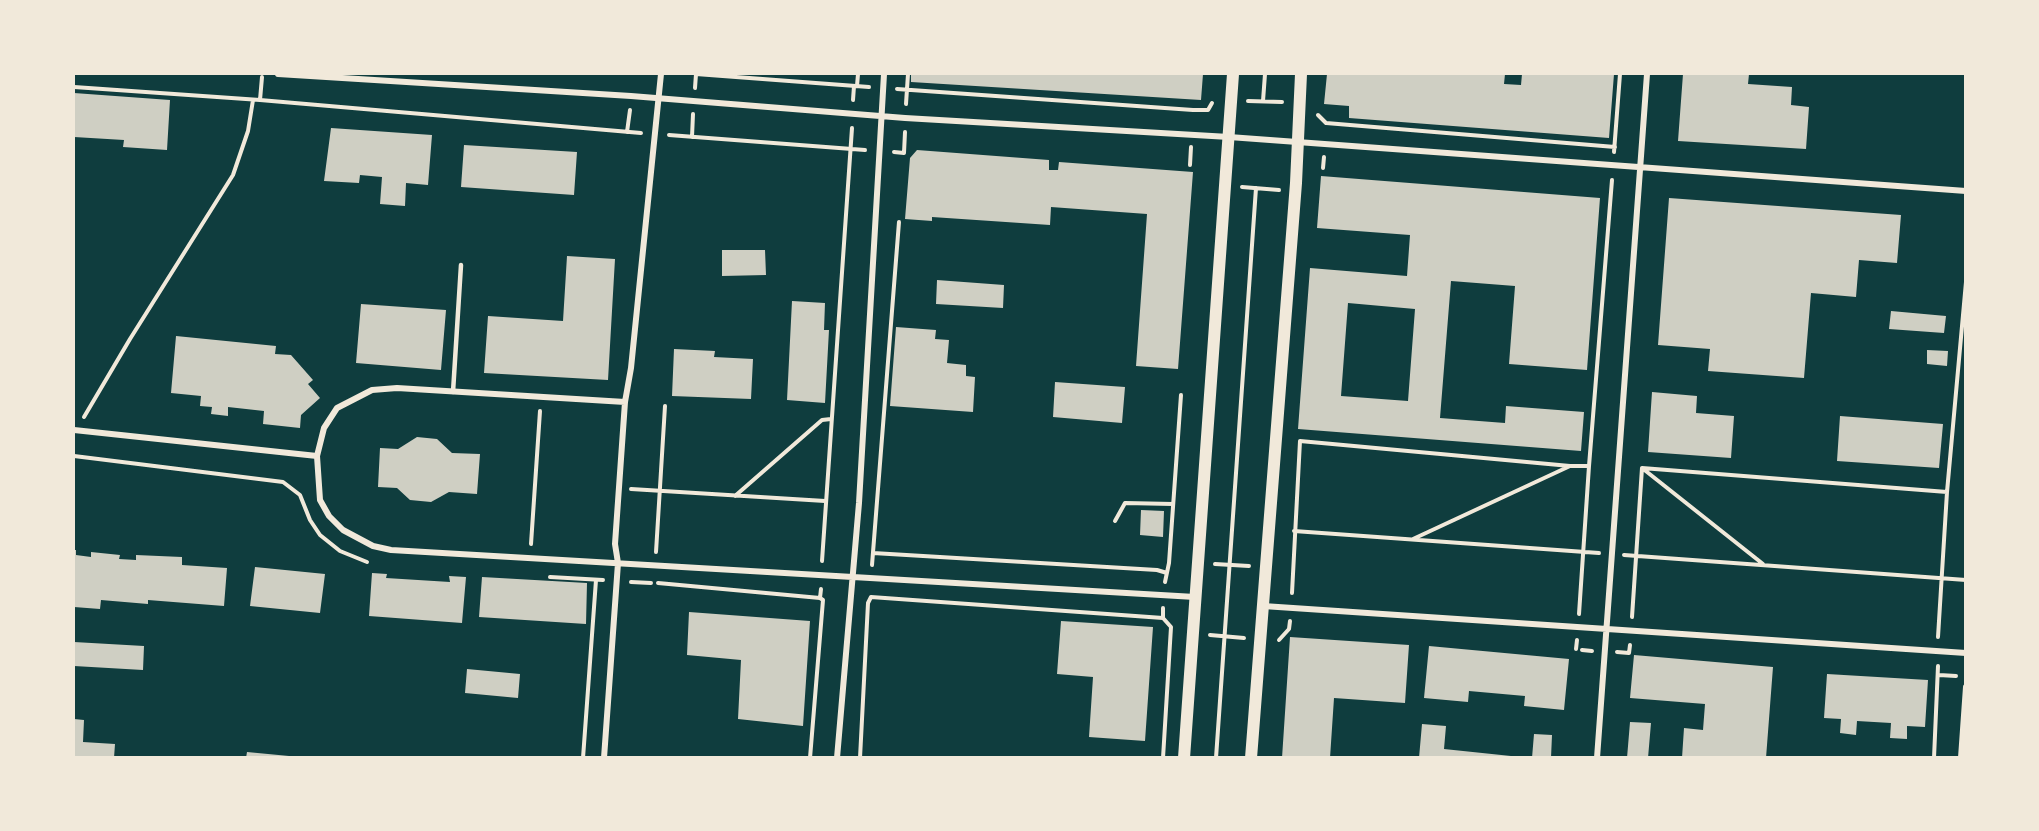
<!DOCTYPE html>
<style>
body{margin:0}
#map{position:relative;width:2039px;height:831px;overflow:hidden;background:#0f3d3e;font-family:Raleway,sans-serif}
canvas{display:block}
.frame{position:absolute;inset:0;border:75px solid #f1e9da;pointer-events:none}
</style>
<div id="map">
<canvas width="2039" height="831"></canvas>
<div class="frame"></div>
</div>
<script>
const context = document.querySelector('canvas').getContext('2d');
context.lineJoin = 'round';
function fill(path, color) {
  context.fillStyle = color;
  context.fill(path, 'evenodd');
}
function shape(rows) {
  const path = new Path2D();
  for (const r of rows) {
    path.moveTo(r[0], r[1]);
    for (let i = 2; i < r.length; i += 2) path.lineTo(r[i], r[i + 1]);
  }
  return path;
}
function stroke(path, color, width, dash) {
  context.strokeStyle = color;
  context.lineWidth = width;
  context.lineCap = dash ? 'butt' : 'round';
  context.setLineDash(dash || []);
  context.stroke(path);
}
fill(shape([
 [911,74,1203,74,1201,100,911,82],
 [1327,74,1505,74,1504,84,1521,85,1522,74,1614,74,1609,138,1349,118,1349,106,1324,104],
 [1683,74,1749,74,1748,84,1792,87,1791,105,1809,107,1806,149,1678,141],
 [74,93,170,100,167,150,123,147,124,140,74,137],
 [331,128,432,135,428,185,406,183,405,206,380,204,382,177,360,175,359,183,324,181],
 [464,145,577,152,574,195,461,187],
 [917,150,1049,160,1049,170,1058,170,1059,162,1193,172,1178,369,1136,366,1147,214,1051,207,1050,225,932,217,932,221,905,219,910,158],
 [1321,176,1600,198,1587,370,1509,364,1515,286,1451,281,1440,418,1505,423,1506,406,1584,412,1581,451,1298,429,1310,268,1407,276,1410,235,1317,228],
 [1348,303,1415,309,1408,401,1341,396],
 [1669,198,1901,215,1897,263,1859,260,1856,297,1811,293,1804,378,1708,371,1710,349,1658,345],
 [722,250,765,250,766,275,722,276],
 [567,256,615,259,608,380,484,373,488,316,563,321],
 [937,280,1004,285,1003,308,936,304],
 [792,301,825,303,824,330,829,330,825,403,787,400],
 [361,304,446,310,441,370,356,363],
 [1891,311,1946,316,1944,333,1889,329],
 [896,327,936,330,935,339,949,340,947,363,966,365,966,376,975,377,973,412,890,406],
 [176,336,276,346,275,354,291,355,313,380,308,384,320,398,301,415,300,428,263,424,264,411,228,407,228,416,211,414,212,407,200,406,201,396,171,393],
 [674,349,715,351,714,357,753,359,751,399,672,396],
 [1927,350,1948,351,1947,366,1927,364],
 [1055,382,1125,387,1122,423,1053,417],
 [1652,392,1697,396,1696,413,1734,416,1731,458,1648,452],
 [1840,416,1943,424,1939,468,1837,461],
 [417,437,437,439,452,453,480,454,477,494,449,492,431,502,410,500,397,488,378,487,380,448,398,449],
 [1141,510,1164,511,1163,537,1140,535],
 [74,550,76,550,76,555,91,557,91,552,120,555,119,559,136,560,136,555,182,557,182,565,227,568,224,606,148,600,148,604,101,600,100,609,74,607],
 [255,567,325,574,320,613,250,606],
 [372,573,387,574,386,578,450,582,449,576,466,577,462,623,369,616],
 [482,577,587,583,586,624,479,617],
 [689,612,810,621,803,726,738,719,741,660,687,655],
 [1061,621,1153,627,1145,741,1089,737,1093,677,1057,674],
 [1290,637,1409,645,1405,703,1334,698,1330,758,1282,758],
 [74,642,144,646,143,670,74,666],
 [1429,646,1569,659,1564,710,1524,706,1525,696,1469,691,1468,702,1424,698],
 [1634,655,1773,667,1766,758,1682,758,1684,728,1703,730,1705,704,1630,698],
 [467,669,520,674,518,698,465,693],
 [1827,674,1928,680,1925,727,1907,726,1907,739,1890,738,1891,723,1857,721,1856,735,1840,733,1841,719,1824,718],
 [74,719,84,720,83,742,115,744,114,758,74,758],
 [1630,722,1651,723,1648,758,1627,758],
 [1422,724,1446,726,1444,749,1530,758,1419,758],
 [1534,734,1552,735,1551,758,1532,758],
 [247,752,289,756,289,758,246,758]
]), '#cfcfc3');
stroke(shape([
 [857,86,858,74],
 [74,87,260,100,641,133],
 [695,88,696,74,869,87],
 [897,89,1193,110,1208,110,1212,103],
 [260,100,262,77],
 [853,100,854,86],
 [1248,101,1282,102],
 [1263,101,1265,74],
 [906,104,908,74],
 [1318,115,1326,123,1615,147],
 [627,132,630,110],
 [669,135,865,150],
 [692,137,693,114],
 [894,152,904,153,905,132],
 [1614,152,1620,74],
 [1190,165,1191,147],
 [1323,168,1324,157],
 [1242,187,1279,190],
 [84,417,130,339,233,175,248,131,253,100],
 [74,456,283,482,300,495,310,520,320,535,340,551,367,562],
 [1589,466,1612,180],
 [1642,468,1947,492],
 [1642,468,1763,564],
 [631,489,825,501],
 [735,496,822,420,831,419],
 [1115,521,1125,503,1173,504],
 [1294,531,1599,553],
 [1413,539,1570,466,1589,466,1579,614],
 [531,544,540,411],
 [656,552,665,406],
 [873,553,1157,570,1167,573],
 [1624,555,1966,580],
 [822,561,852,128],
 [1215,564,1249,566],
 [872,565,899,222],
 [550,577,603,580],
 [631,582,651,583],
 [1165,582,1169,563,1181,395],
 [658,583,820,598],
 [1292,593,1300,441,1570,466],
 [1632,617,1642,468],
 [1210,635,1244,638],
 [1938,637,1947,492,1966,282],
 [1279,640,1289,629,1290,621],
 [1576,649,1577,640],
 [1582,650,1592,651],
 [1617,652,1629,653,1630,645],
 [1939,675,1956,676],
 [583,758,596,580],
 [810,758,823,600,820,598,821,589],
 [860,758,868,603,871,597,1163,618],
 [1163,758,1171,627,1163,618,1163,608],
 [1216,758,1256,188],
 [1934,758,1938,666]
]), '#f1e9da', 4);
stroke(shape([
 [453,392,461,265]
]), '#f1e9da', 4.5);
stroke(shape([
 [278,74,631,96,905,118,1229,137,1966,191],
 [625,402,397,388,372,390,337,408,324,428,317,456,320,500,329,516,343,530,373,546,391,550,1195,597],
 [74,430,317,456],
 [1263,606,1966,653],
 [604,758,618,563,615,544,625,402,631,368,661,74],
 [837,758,859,503,884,74],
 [1597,758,1647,74],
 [1961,758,1966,687]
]), '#f1e9da', 6);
stroke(shape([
 [1184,758,1233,74],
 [1251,758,1296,183,1301,74]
]), '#f1e9da', 12);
</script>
